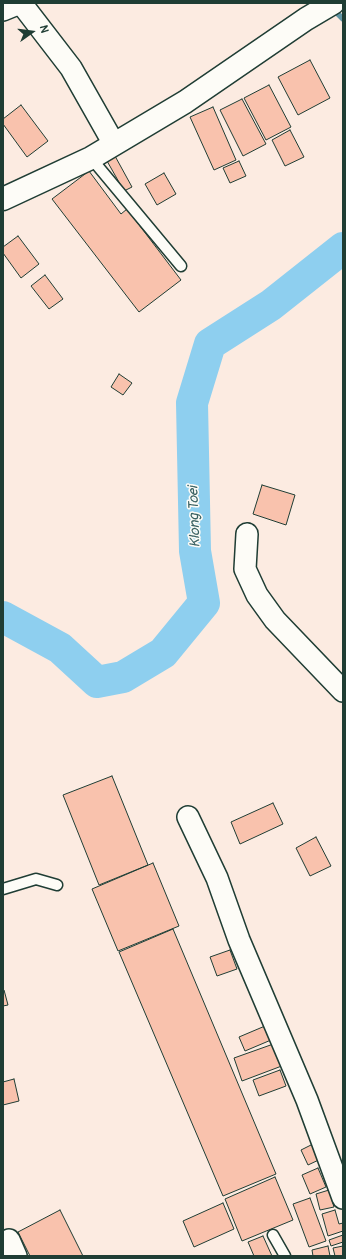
<!DOCTYPE html>
<style>
body{margin:0}
#map{position:relative;width:346px;height:1259px;overflow:hidden;background:#fcebe1;font-family:Pangolin,sans-serif}
canvas{display:block}
.frame{position:absolute;inset:0;border:4px solid #1f3d34;pointer-events:none}
.north{position:absolute;left:12px;top:12px;width:40px;height:40px;-webkit-text-stroke:3px #fdfcf7;paint-order:stroke;rotate:76deg;font-size:11px;font-weight:700;line-height:16px;text-align:center;color:#1f3d34}
.north::after{content:'';display:block;margin:auto;width:14px;height:18px;background:#1f3d34;clip-path:polygon(50% 0,100% 100%,50% 72%,0 100%)}
</style>
<div id="map">
<canvas width="346" height="1259"></canvas>
<div class="frame"></div>
<div class="north">N</div>
</div>
<script>
const context = document.querySelector('canvas').getContext('2d');
context.lineJoin = 'round';
function shape(rows) {
  const path = new Path2D();
  for (const r of rows) {
    path.moveTo(r[0], r[1]);
    for (let i = 2; i < r.length; i += 2) path.lineTo(r[i], r[i + 1]);
  }
  return path;
}
function stroke(path, color, width, dash) {
  context.strokeStyle = color;
  context.lineWidth = width;
  context.lineCap = dash ? 'butt' : 'round';
  context.setLineDash(dash || []);
  context.stroke(path);
}
function fill(path, color) {
  context.fillStyle = color;
  context.fill(path, 'evenodd');
}
function drawText(font, color, halo, rows, align = 'center') {
  context.font = font + ' Pangolin,sans-serif';
  context.lineWidth = 3;
  context.setLineDash([]);
  context.textBaseline = 'middle';
  context.strokeStyle = halo;
  context.fillStyle = color;
  for (const [text, x, y, turn = 0] of rows) {
    context.save();
    context.translate(x, y);
    context.rotate((+turn || 0) * Math.PI / 180);
    context.textAlign = isNaN(turn) ? turn : align;
    if (halo) context.strokeText(text, 0, 0);
    context.fillText(text, 0, 0);
    context.restore();
  }
}
stroke(shape([
 [332,8,343,19]
]), '#6295a4', 5.5);
stroke(shape([
 [3,617,60,648,97,682,123,677,163,653,204,603,195,551,192,403,210,344,271,305,343,248]
]), '#8ecfef', 32);
const building = shape([
 [310,60,330,98,298,115,278,77,310,60],
 [269,85,291,127,266,140,244,98,269,85],
 [242,99,266,144,243,156,220,110,242,99],
 [21,105,48,141,27,157,3,124,3,119,21,105],
 [213,107,236,160,214,170,190,117,213,107],
 [290,130,304,157,285,166,272,140,290,130],
 [115,156,132,187,124,191,107,161,115,156],
 [239,161,246,176,230,183,223,168,239,161],
 [89,171,121,214,127,209,181,280,139,312,52,199,89,171],
 [164,173,176,194,157,205,145,184,164,173],
 [18,236,39,264,21,278,3,253,3,247,18,236],
 [45,275,63,299,49,309,31,286,45,275],
 [119,374,132,383,123,395,111,387,119,374],
 [262,485,295,495,286,525,253,514,262,485],
 [112,776,148,865,99,885,63,795,112,776],
 [273,803,283,824,240,844,231,822,273,803],
 [316,837,331,866,310,876,296,848,316,837],
 [153,863,179,926,118,951,92,889,153,863],
 [173,929,276,1174,223,1196,119,952,173,929],
 [230,950,237,969,217,976,210,957,230,950],
 [3,990,4,990,8,1005,3,1006,3,990],
 [265,1026,271,1040,245,1051,239,1037,265,1026],
 [279,1042,287,1064,242,1081,234,1058,279,1042],
 [280,1070,286,1086,259,1096,253,1080,280,1070],
 [14,1079,19,1101,3,1105,3,1082,14,1079],
 [317,1142,325,1157,308,1165,301,1150,317,1142],
 [318,1168,326,1187,310,1194,302,1175,318,1168],
 [275,1177,293,1220,242,1241,225,1199,275,1177],
 [329,1190,334,1207,320,1210,316,1194,329,1190],
 [310,1198,326,1241,309,1247,293,1204,310,1198],
 [223,1203,234,1229,194,1247,183,1221,223,1203],
 [60,1210,83,1256,30,1256,18,1232,60,1210],
 [335,1210,339,1224,343,1223,343,1231,328,1236,322,1214,335,1210],
 [343,1235,343,1242,331,1246,329,1240,343,1235],
 [263,1236,272,1256,254,1256,248,1242,263,1236],
 [328,1246,330,1256,313,1256,312,1250,328,1246],
 [343,1246,343,1256,335,1256,333,1248,343,1246]
]);
fill(building, '#f9c2ad');
stroke(building, '#1f3d34', 1);
const lane = shape([
 [91,158,181,266],
 [3,889,36,879,57,885],
 [273,1235,285,1256]
]);
const street = shape([
 [21,3,71,68,114,144],
 [3,10,20,3],
 [247,534,245,569,257,595,275,620,343,691],
 [188,817,217,878,239,940,307,1100,343,1198],
 [9,1240,16,1256]
]);
const secondary = shape([
 [3,199,91,158,185,102,306,19,333,3]
]);
stroke(lane, '#1f3d34', 13);
stroke(street, '#1f3d34', 24);
stroke(secondary, '#1f3d34', 25);
stroke(lane, '#fdfcf7', 10);
stroke(street, '#fdfcf7', 21);
stroke(secondary, '#fdfcf7', 22);
drawText('italic 14px', '#3b6263', '#fdfcf7', [
 ["Klong Toei",195,517,-92]
]);
</script>
